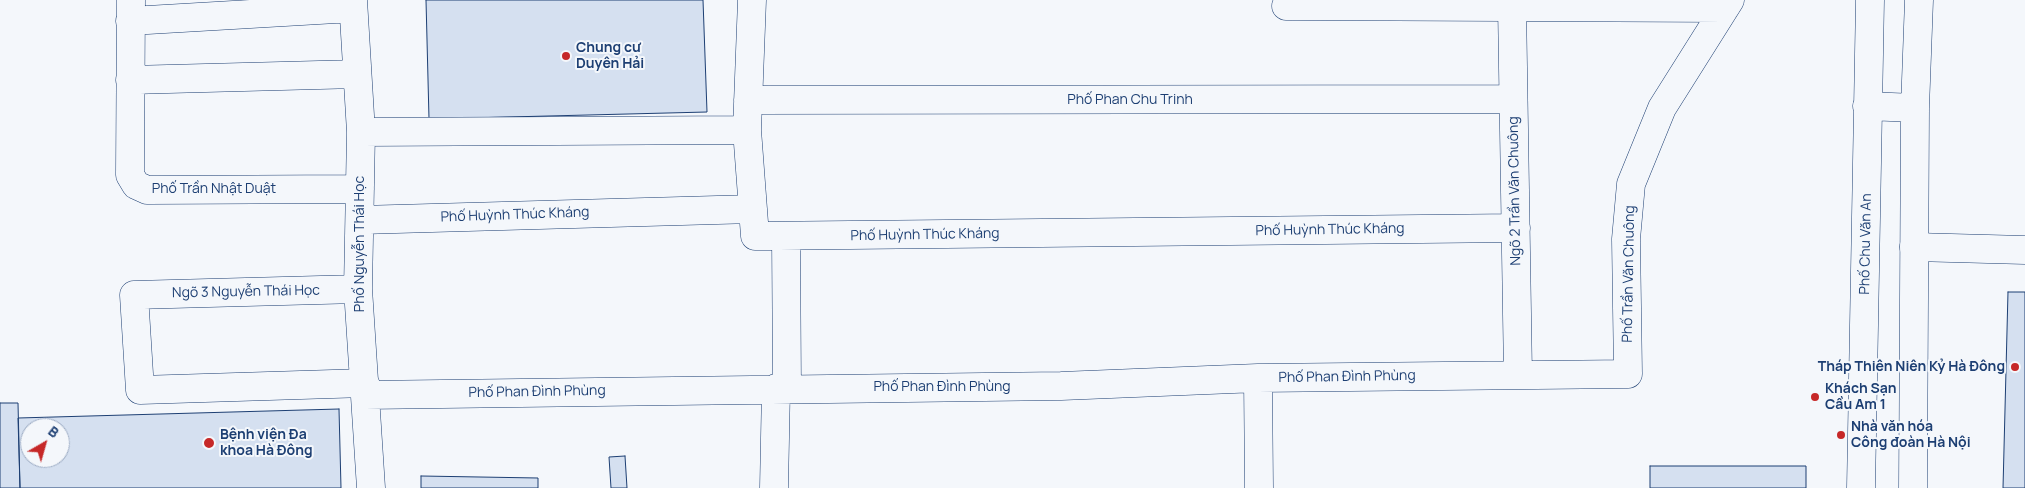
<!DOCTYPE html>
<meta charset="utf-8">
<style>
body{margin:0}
#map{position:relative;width:2025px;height:488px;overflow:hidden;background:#f4f7fb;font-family:Manrope,sans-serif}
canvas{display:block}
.north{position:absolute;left:20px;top:418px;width:50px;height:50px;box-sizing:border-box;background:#f4f7fb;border:1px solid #9eadc5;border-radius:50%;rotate:38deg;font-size:14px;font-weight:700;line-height:20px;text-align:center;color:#1d3f73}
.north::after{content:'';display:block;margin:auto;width:18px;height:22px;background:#c62828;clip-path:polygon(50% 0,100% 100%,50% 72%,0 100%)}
</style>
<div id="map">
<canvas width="2025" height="488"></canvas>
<div class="north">B</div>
</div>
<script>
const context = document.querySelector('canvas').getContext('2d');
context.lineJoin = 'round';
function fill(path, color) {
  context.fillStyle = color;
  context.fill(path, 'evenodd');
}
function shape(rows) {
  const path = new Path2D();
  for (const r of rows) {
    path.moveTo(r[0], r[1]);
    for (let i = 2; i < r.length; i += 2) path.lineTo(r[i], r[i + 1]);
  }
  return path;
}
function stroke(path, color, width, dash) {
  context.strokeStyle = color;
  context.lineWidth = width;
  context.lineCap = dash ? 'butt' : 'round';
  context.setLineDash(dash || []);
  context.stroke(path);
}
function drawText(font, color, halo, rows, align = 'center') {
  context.font = font + ' Manrope,sans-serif';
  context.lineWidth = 4;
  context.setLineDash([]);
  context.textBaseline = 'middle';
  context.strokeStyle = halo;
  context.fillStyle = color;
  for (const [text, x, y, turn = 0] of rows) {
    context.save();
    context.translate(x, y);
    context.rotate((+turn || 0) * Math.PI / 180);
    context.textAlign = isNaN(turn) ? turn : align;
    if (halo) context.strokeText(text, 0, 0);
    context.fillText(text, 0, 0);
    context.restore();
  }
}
const building = shape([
 [426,0,703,0,707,112,429,119,426,0],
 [2008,292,2025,292,2025,488,2003,488,2008,292],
 [0,403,18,403,20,488,0,488,0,403],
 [339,409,341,488,20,488,18,418,339,409],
 [30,428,60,428,60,458,30,458,30,428],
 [625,456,627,488,611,488,609,457,625,456],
 [1650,466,1806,466,1806,488,1650,488,1650,466],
 [421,476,538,478,538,488,421,488,421,476]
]);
fill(building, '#d5e0f0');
stroke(building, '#1d3f73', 1);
const minor = shape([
 [131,0,130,175,136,185,147,190,360,189],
 [353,0,361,132,358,289,371,488],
 [752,0,747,130,755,236,1516,228],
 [1286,6,1725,8],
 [1512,6,1518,375],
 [130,21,353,8],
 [130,80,357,74],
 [748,100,1513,99],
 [361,132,747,130],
 [360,220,753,209],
 [786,236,787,388],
 [1914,247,2025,250],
 [358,289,134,295,140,390,365,383],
 [1258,378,1259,488],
 [365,395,1061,386,1258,378,1628,374,1626,239,1631,184,1662,108,1730,0],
 [774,488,776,388]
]);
const major = shape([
 [1867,106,1915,108],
 [1861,488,1870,0],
 [1913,488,1915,108,1919,0]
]);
stroke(minor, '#1d3f73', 29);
stroke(major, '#1d3f73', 29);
stroke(minor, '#f4f7fb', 28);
stroke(major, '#f4f7fb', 28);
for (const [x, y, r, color] of [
 [566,56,5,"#c62828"],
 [2015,367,5,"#c62828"],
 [1815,397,5,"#c62828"],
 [1841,435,5,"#c62828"],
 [209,443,6,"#c62828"]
]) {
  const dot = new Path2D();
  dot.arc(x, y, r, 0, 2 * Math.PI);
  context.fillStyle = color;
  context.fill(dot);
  stroke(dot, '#f4f7fb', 2);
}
drawText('bold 14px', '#1d3f73', '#f4f7fb', [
 ["Chung cư",576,48],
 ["Duyên Hải",576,64],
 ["Tháp Thiên Niên Kỷ Hà Đông",2005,367,"right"],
 ["Khách Sạn",1825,389],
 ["Cầu Am 1",1825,405],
 ["Nhà văn hóa",1851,427],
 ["Công đoàn Hà Nội",1851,443],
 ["Bệnh viện Đa",220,435],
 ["khoa Hà Đông",220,451]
], 'left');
drawText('14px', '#1d3f73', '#f4f7fb', [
 ["Phố Phan Chu Trinh",1130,100],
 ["Phố Trần Nhật Duật",214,189],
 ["Ngõ 2 Trần Văn Chuông",1515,191,-91],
 ["Phố Huỳnh Thúc Kháng",515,215,-2],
 ["Phố Huỳnh Thúc Kháng",1330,230,-1],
 ["Phố Huỳnh Thúc Kháng",925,235,-1],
 ["Phố Nguyễn Thái Học",360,244,-90],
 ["Phố Chu Văn An",1866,244,-89],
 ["Phố Trần Văn Chuông",1629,274,-89],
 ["Ngõ 3 Nguyễn Thái Học",246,292,-1],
 ["Phố Phan Đình Phùng",1347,377,-1],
 ["Phố Phan Đình Phùng",942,387],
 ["Phố Phan Đình Phùng",537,392,-1]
]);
</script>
